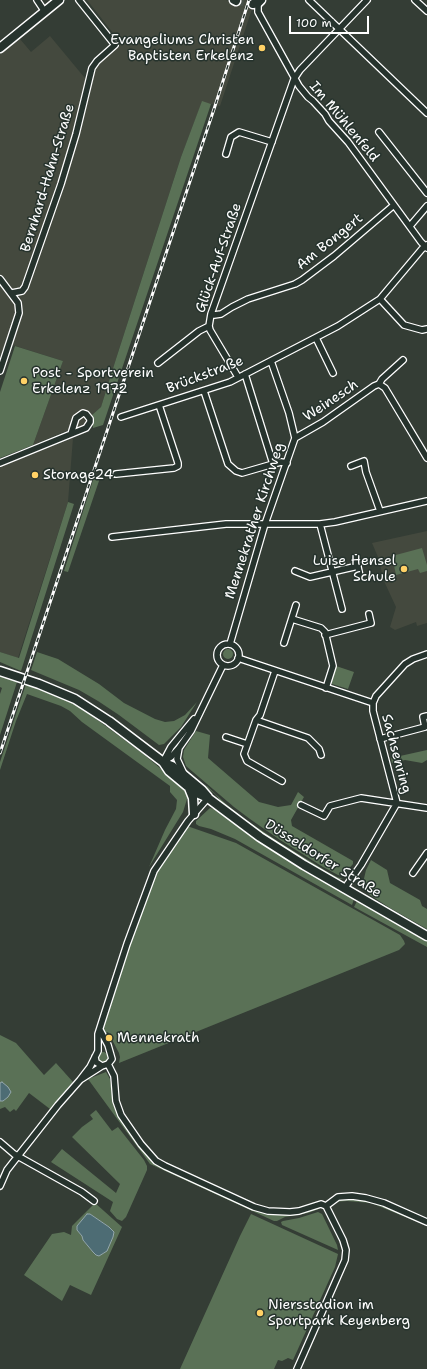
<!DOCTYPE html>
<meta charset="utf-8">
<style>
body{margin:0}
#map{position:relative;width:427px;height:1369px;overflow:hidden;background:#343d35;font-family:"Shantell Sans",sans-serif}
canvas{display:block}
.scale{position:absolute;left:289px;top:16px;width:80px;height:18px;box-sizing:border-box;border:2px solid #fff;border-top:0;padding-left:5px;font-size:12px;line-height:14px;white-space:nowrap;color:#fff;-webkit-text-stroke:3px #26332d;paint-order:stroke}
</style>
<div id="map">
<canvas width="427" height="1369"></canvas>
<div class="scale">100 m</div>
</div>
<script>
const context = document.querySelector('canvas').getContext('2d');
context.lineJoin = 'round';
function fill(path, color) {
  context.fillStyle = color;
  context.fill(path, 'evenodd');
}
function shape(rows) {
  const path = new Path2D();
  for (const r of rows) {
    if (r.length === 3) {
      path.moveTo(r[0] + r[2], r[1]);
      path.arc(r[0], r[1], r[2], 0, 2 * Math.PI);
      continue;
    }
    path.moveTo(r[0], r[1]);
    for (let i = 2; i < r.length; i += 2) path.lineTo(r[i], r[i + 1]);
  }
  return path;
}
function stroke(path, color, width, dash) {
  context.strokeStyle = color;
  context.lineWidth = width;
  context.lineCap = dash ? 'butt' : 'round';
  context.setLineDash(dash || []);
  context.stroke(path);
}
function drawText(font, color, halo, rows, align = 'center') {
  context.font = font + ' "Shantell Sans",sans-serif';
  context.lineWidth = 3;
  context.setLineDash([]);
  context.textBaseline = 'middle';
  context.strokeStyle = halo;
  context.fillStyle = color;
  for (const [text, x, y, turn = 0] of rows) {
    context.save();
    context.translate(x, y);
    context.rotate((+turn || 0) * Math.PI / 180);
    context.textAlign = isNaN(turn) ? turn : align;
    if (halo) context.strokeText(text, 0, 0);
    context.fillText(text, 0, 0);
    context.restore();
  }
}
fill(shape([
 [87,0,226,0,233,3,234,0,255,0,220,106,202,102,181,157,115,362,101,407,92,415,92,422,66,431,33,445,63,361,6,343,0,358,0,53,20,39,31,52,50,36,89,83,93,70,97,66,120,46,120,42],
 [73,438,68,502,18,658,0,652,0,467],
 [427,531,427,623,417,626,416,622,395,630,390,627,396,607,384,581,378,557,372,543]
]), '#44493e');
fill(shape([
 [202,101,211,104,103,425,93,428,92,415,101,407,115,362,181,157],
 [15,346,63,361,33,445,0,458,0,392],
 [94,477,100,478,68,572,64,571],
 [68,502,74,504,21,671,0,662,0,652,19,658],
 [422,548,427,565,427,571,420,573,418,569,396,575,392,556],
 [228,654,5],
 [37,652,58,659,99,684,124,703,155,719,165,722,174,721,185,715,197,702,181,727,164,744,159,745,119,715,98,701,79,690,31,670],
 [336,666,354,672,348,689,332,684,331,681],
 [0,676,17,682,0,735,0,694,2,688,0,687],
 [26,684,74,704,88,713,142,753,185,789,192,797,187,799,183,812,149,867,165,830,176,809,177,800,170,792,170,786,82,722,70,711,61,706,27,694,16,721,0,770,0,762],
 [196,731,210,735,208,758,259,802,278,807,291,805,298,792,304,797,291,820,292,826,353,861,353,864,342,876,338,875,323,867,280,840,250,819,234,807,186,766,183,757,184,750],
 [427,750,427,760,422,763,405,760,392,763,391,758],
 [207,786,226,804,246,820,279,842,326,871,337,877,343,879,335,879,304,861,250,825,224,805,215,794,206,787],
 [210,808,215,809,222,813,244,831,268,848,354,899,352,905,235,839,211,829,199,826,196,824,196,821],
 [187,827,190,827,236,843,400,935,404,941,405,944,399,950,119,1063,120,1057,119,1053,108,1032,106,1033,104,1030,104,1022,151,883,161,865],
 [371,860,387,870,390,883,420,900,422,906,427,909,427,929,390,908,370,895,362,887,366,870],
 [357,901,427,941,427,947,354,907],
 [0,1035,16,1043,44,1075,56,1063,73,1082,50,1109,29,1093,16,1111,14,1109,10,1112,5,1107,0,1109],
 [103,1057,5],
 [106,1072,110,1079,113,1101,119,1116,147,1156,164,1168,204,1188,266,1213,276,1214,290,1214,315,1208,319,1209,308,1213,285,1217,277,1221,274,1221,150,1164,88,1079],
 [96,1110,112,1131,118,1127,144,1160,147,1166,147,1170,126,1217,122,1221,117,1219,110,1211,113,1202,51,1162,62,1149,116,1193,120,1184,72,1137,82,1127,93,1119,90,1115],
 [353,1198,377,1203,427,1225,420,1223,371,1203,347,1201,335,1202,344,1199],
 [95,1203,122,1227,91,1295,70,1285,62,1301,24,1275,52,1234,64,1232,71,1235,72,1226],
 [87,1214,90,1214,109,1227,113,1237,104,1253,102,1254,93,1252,83,1240,82,1236,77,1230],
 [318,1212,322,1214,337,1245,338,1250,282,1225,281,1222,283,1221,299,1218],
 [251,1214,338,1254,335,1267,293,1360,288,1358,282,1361,278,1360,274,1369,180,1369,240,1236]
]), '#5a7156');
const water = shape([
 [2,1082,8,1087,11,1092,8,1097,3,1101,0,1101,0,1083,2,1082],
 [87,1214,90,1214,109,1227,114,1232,113,1237,107,1251,99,1256,96,1255,93,1252,83,1240,82,1236,77,1230,77,1226,87,1214]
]);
fill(water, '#4d6c74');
stroke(water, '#94a7ac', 1);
stroke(shape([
 [236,1,253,4]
]), '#485049', 8, [8, 4]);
const street = shape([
 [37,0,45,12],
 [309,0,427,113],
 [415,0,427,11],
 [258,3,258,12,299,86,308,97,313,101,325,114,329,121,348,142,421,242,427,248],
 [379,132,427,193],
 [226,154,231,137,239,132,272,142],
 [410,226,427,206],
 [0,279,18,303,19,313,0,371],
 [12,293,22,291,25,287,61,184,76,134,92,68,97,61,115,45,79,0],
 [380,299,404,325,422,330,427,329],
 [211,314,214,315,221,314,232,307,248,299,295,284,302,280,334,256,394,205],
 [316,338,333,373],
 [158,363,199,331,209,326],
 [245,374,273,464],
 [238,377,210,330,209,326,211,314,294,79,300,70,367,0],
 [379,384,382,379,403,360],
 [204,391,228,464,236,471,242,473,273,464,281,462,287,463],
 [121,417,230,382,338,326,380,299,422,249,427,245],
 [295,438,323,422,374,386,379,384,385,388,427,458],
 [0,463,86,428,90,422,90,419,86,414,83,413,76,418,71,434],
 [351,466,364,461,366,472,380,511],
 [116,474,174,468,178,466,178,463,159,405],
 [320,524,342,609],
 [112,537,226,524,320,524,335,522,427,501],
 [356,558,360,576],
 [295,571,310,577,358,566],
 [292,619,321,628,325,632,333,666,326,688],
 [325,635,371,623,369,614],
 [284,643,296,605],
 [228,655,11],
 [230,644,265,524,295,438,289,413,271,361],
 [238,658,373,703],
 [275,671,260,715,256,720,244,754,247,761,282,781],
 [256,720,308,738,319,749,321,755],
 [226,737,247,744],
 [380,739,425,727,423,717,427,716],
 [163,762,171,747,194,719],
 [163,762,171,757,179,748],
 [183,772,177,759,179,748,191,731,223,665],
 [301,805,324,816,330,806,361,798,427,808],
 [413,873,427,853],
 [344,889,361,865,397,803,373,711,373,703,376,696,405,664,413,659,427,654],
 [95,1057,96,1062,102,1066,108,1064,112,1059,108,1045,100,1030],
 [108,1064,114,1076,116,1101,121,1115,141,1144,156,1161,165,1166,254,1207,268,1211,290,1212,299,1211,321,1204,326,1206],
 [80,1080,90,1067,98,1051,98,1034,105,1012,127,944,154,871,188,821,208,798],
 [0,1142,14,1154,82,1192,94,1201],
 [0,1186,7,1170,58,1105,80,1080,102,1066],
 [326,1206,338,1197,352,1196,366,1198,384,1203,427,1222],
 [297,1369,345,1260,346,1250,343,1240,326,1206]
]);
const secondary = shape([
 [234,0,236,1],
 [253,4,258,3,261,0],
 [0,48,59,0],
 [0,671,39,684,75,699,109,721,163,762,169,771,187,786,199,794,208,798,260,837,304,865,427,936],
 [164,763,172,766,184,775,202,790,208,797],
 [189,788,193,798,194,814]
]);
stroke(street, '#fff', 8);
stroke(secondary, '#fff', 11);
stroke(street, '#26332d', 5.5);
stroke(secondary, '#26332d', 8);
const rail = shape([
 [0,753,215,106,249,0]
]);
stroke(rail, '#fff', 3);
stroke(rail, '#26332d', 1.5, [4.5]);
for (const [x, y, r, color] of [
 [262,48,4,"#ffd166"],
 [24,381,4,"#ffd166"],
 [35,475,4,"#ffd166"],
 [404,569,4,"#ffd166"],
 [109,1038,4,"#ffd166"],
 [260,1313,4,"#ffd166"]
]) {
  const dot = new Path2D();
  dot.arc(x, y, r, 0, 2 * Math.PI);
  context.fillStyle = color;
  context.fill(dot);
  stroke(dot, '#26332d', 1.5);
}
drawText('14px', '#fff', '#26332d', [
 ["Evangeliums Christen",254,40,"right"],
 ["Baptisten Erkelenz",254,56,"right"],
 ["Post - Sportverein",32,373],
 ["Erkelenz 1972",32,389],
 ["Storage24",43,475],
 ["Luise Hensel",396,561,"right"],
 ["Schule",396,577,"right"],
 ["Mennekrath",117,1038],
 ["Niersstadion im",268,1305],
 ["Sportpark Keyenberg",268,1321]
], 'left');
drawText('14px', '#fff', '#26332d', [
 ["Im Mühlenfeld",344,122,50],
 ["Bernhard-Hahn-Straße",48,178,-73],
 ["Am Bongert",330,242,-39],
 ["Glück-Auf-Straße",219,258,-71],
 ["Brückstraße",205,375,-21],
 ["Weinesch",331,401,-34],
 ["Mennekrather Kirchweg",255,521,-72],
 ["Sachsenring",396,754,75],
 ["Düsseldorfer Straße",323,859,32]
]);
</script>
